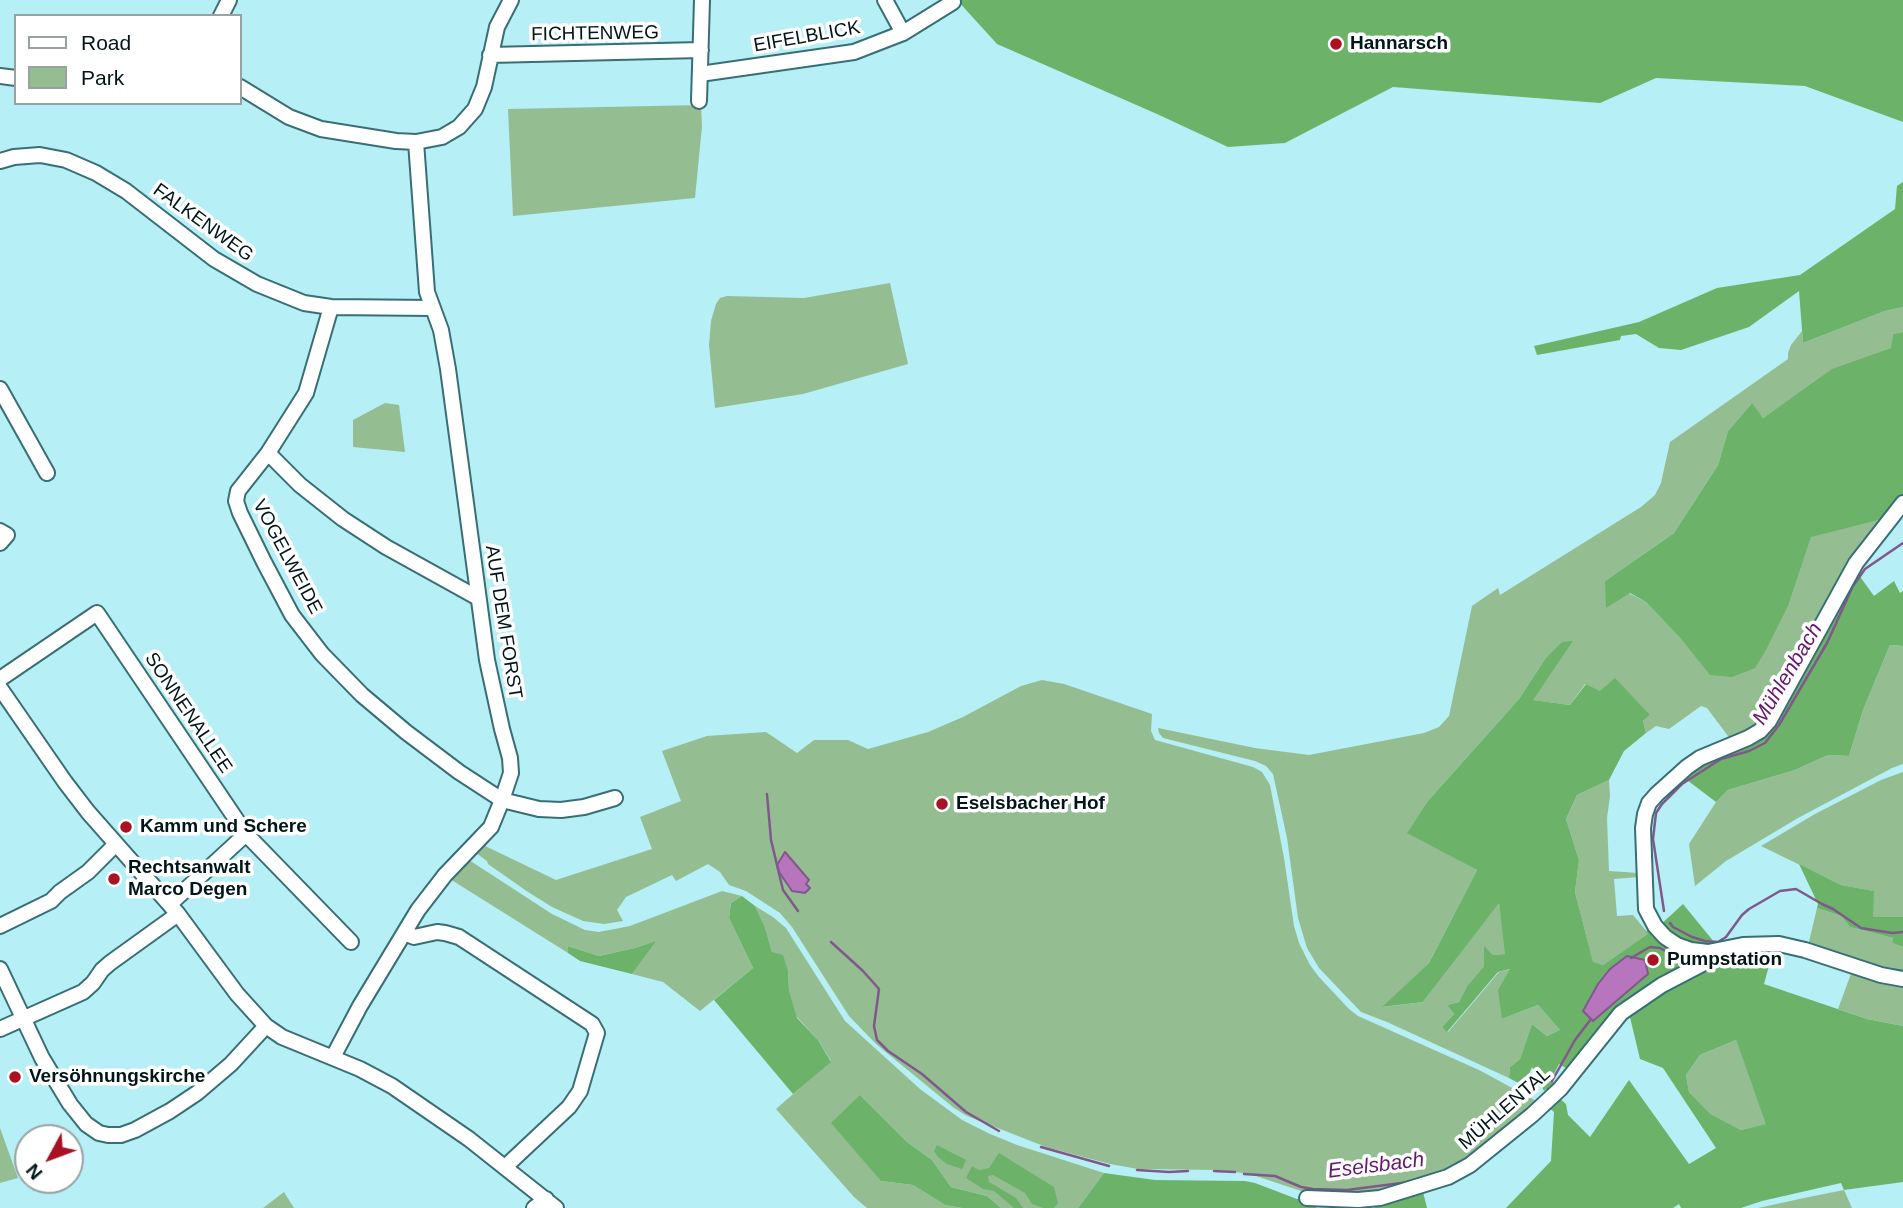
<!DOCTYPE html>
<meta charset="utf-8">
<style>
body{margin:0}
#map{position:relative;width:1903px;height:1208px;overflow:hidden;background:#b6eff5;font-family:Arial,sans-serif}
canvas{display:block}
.legend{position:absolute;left:14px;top:14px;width:228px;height:91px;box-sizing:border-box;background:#fff;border:2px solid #99a2a3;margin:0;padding:9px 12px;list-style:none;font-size:21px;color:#011618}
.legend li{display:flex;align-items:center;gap:14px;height:35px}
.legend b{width:35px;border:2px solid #99a2a3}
.north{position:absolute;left:14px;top:1124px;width:70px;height:70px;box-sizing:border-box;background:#fff;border:2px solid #99a2a3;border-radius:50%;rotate:229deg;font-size:19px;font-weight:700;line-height:28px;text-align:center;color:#011618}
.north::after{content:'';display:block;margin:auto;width:24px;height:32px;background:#a81224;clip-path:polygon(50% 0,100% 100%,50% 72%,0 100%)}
</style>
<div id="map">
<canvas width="1903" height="1208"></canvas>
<ul class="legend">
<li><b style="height:9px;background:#fff"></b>Road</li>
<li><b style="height:19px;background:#94be91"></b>Park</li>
</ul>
<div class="north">N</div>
</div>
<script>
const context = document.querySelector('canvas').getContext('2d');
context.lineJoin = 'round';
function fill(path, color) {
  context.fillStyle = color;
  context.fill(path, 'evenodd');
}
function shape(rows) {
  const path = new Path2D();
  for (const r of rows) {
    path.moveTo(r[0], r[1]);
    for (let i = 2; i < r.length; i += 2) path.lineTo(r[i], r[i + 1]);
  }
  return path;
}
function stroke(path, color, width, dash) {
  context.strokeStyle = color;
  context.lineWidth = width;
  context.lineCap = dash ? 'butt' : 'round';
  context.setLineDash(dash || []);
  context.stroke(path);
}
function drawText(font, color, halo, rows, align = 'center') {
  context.font = font + ' Arial,sans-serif';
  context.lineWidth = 7;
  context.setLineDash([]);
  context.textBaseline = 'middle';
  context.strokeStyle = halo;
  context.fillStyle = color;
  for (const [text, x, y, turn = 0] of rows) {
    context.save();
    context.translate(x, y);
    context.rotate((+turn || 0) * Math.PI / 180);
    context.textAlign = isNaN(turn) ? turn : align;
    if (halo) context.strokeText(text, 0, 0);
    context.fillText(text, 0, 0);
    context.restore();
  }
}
fill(shape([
 [701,105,702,126,695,198,513,216,508,109],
 [890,283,908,364,803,394,715,408,709,345,711,321,716,304,720,298,727,296,804,298],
 [1903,307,1903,332,1893,334,1892,348,1832,370,1763,418,1751,404,1728,431,1718,465,1674,533,1605,581,1646,602,1680,638,1710,674,1789,604,1811,536,1883,519,1863,540,1845,567,1762,719,1754,728,1731,740,1707,708,1701,706,1669,729,1656,726,1646,733,1643,721,1650,715,1585,684,1570,705,1532,700,1572,642,1545,659,1519,699,1427,802,1408,832,1477,870,1429,963,1383,1007,1423,1002,1499,902,1506,954,1493,955,1484,947,1484,966,1467,986,1459,1002,1447,1005,1454,1014,1442,1027,1448,1032,1499,972,1511,969,1502,1019,1538,1005,1560,1030,1547,1036,1532,1024,1520,1059,1510,1067,1509,1078,1387,1022,1361,1012,1319,968,1307,948,1298,918,1287,838,1273,774,1266,766,1255,761,1163,738,1159,733,1158,728,1255,748,1309,755,1424,733,1439,727,1449,716,1472,606,1498,588,1500,595,1641,507,1655,495,1661,483,1670,442,1788,359,1788,353,1791,345,1802,331,1803,343,1885,311],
 [385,403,399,405,405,452,353,447,353,420],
 [1890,645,1903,646,1903,764,1892,768,1798,818,1726,861,1695,886,1689,844,1716,802,1728,790,1795,770,1828,755,1849,756,1863,710],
 [1042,680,1064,684,1152,714,1151,731,1155,740,1253,767,1262,772,1270,785,1284,858,1294,926,1299,943,1310,965,1319,977,1349,1009,1358,1016,1479,1070,1540,1103,1477,1158,1440,1178,1379,1194,1307,1193,1250,1174,1221,1170,1138,1169,1110,1164,1046,1147,967,1116,954,1108,876,1044,849,1016,792,927,780,913,746,891,729,885,720,872,708,864,676,881,672,875,626,897,617,910,623,921,604,924,583,921,552,907,528,892,488,864,487,861,476,853,483,845,556,880,652,849,640,817,681,801,662,751,707,736,766,732,797,753,814,740,848,740,868,749,928,732,963,717,1021,686],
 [785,852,809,880,801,892,792,890,777,865],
 [1903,772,1903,917,1873,918,1873,891,1841,885,1761,846,1815,814,1881,780],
 [1609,780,1610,796,1607,818,1609,871,1638,873,1639,877,1614,879,1617,916,1633,915,1649,934,1603,965,1593,963,1575,892,1579,860,1566,819,1577,795],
 [469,860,552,914,585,930,599,932,630,926,722,891,742,896,731,903,729,918,753,968,700,1011,663,982,632,974,654,942,635,948,599,956,568,946,568,953,450,879],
 [755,906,773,917,786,928,845,1021,920,1089,962,1120,990,1134,1017,1145,1104,1173,1078,1208,1001,1208,987,1196,951,1187,932,1160,907,1142,860,1095,881,1181,913,1185,945,1205,962,1208,867,1208,854,1197,776,1109,831,1061,818,1040,796,1016,789,990,788,971,772,952,765,927],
 [1817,908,1841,916,1850,927,1893,938,1892,943,1903,947,1903,975,1808,946],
 [1852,971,1903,985,1903,1026,1867,1019,1838,1009],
 [1736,1040,1767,1124,1741,1130,1709,1114,1689,1092,1686,1075,1700,1055],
 [0,1128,18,1178,0,1183],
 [1844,1190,1852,1208,1758,1208,1804,1198],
 [284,1192,294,1208,263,1208]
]), '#94be91');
fill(shape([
 [957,0,1903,0,1903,122,1805,86,1656,78,1600,103,1393,87,1285,143,1228,147,1157,114,997,44],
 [1903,182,1903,307,1885,311,1803,343,1799,291,1749,327,1681,350,1659,348,1636,334,1621,336,1620,340,1537,355,1534,346,1639,322,1717,288,1800,275,1895,209,1897,186],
 [1903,332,1903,497,1883,519,1811,537,1789,604,1766,650,1755,668,1732,677,1710,675,1680,638,1646,602,1630,593,1606,608,1605,581,1674,533,1718,465,1728,431,1752,403,1763,418,1832,369,1891,348,1893,334],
 [1856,571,1874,596,1894,581,1900,593,1903,591,1903,646,1890,645,1863,710,1849,756,1828,755,1795,770,1728,790,1716,802,1683,777,1699,763,1756,741],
 [1573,641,1533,700,1570,705,1586,684,1600,691,1615,678,1650,715,1643,721,1646,733,1624,751,1609,780,1577,795,1566,819,1579,860,1575,892,1593,962,1603,965,1648,934,1646,931,1652,927,1707,954,1701,962,1662,975,1619,1009,1600,1026,1566,1068,1559,1064,1551,1080,1554,1082,1549,1091,1546,1089,1544,1091,1532,1067,1524,1086,1509,1078,1510,1067,1520,1059,1532,1024,1547,1036,1560,1030,1538,1005,1502,1019,1498,990,1510,969,1498,972,1447,1032,1442,1027,1454,1014,1447,1005,1459,1002,1467,986,1484,966,1484,946,1493,955,1505,954,1499,903,1423,1002,1382,1007,1429,963,1477,870,1407,833,1427,802,1519,699,1545,659,1562,642],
 [1627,956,1648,974,1593,1021,1583,1011,1598,984,1610,969],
 [1799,864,1841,885,1874,891,1873,917,1903,917,1903,947,1892,943,1893,938,1850,927,1841,916,1817,908,1818,904],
 [742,896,755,906,765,927,772,952,783,955,788,971,789,990,797,1018,818,1040,831,1062,793,1094,714,1000,753,968,729,918,731,903],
 [1683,904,1719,948,1692,948,1659,926],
 [656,941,632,974,580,961,568,953,568,946,599,956,635,948],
 [1773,951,1764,984,1867,1019,1903,1026,1903,1182,1844,1190,1841,1183,1762,1201,1741,1208,1681,1208,1679,1204,1673,1208,1506,1208,1551,1161,1554,1112,1548,1107,1557,1096,1566,1104,1568,1115,1590,1137,1629,1080,1689,1164,1716,1148,1663,1068,1640,1059,1629,1013,1725,952],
 [1736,1040,1766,1124,1741,1130,1710,1114,1689,1092,1686,1075,1700,1055],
 [860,1095,907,1142,932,1160,951,1187,987,1196,1001,1208,962,1208,945,1205,913,1185,881,1181,831,1123],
 [937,1145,966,1160,962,1169,947,1164,938,1157,934,1151],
 [999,1153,1054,1187,1058,1203,1054,1208,1043,1208,1032,1204,1025,1193,993,1175,988,1176,989,1182,1016,1198,1023,1208,1014,1208,994,1191,983,1189,966,1178,972,1166,979,1170,989,1168],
 [1104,1173,1155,1180,1245,1181,1255,1183,1297,1199,1316,1202,1316,1208,1078,1208],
 [1422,1188,1427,1208,1375,1208,1375,1201]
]), '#6cb369');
const water = shape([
 [785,852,809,880,806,884,810,888,805,893,792,891,779,872,777,865,785,852],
 [1627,956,1645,960,1648,974,1593,1021,1583,1011,1598,984,1610,969,1627,956]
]);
fill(water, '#b675bd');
stroke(water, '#80588c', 2);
stroke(shape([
 [767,794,771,840,783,890,798,911],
 [1664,911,1653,839,1656,813,1662,804,1682,784,1721,759,1749,751,1765,743,1779,725,1827,643,1853,586,1865,569,1903,543],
 [1670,923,1673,927,1692,937,1705,941,1718,942,1726,937,1742,915,1749,909,1780,891,1796,889,1822,904,1833,909,1861,928,1892,933,1903,932],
 [831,942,863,971,879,989,874,1026,877,1040,888,1051,922,1074,966,1112,999,1131],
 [1631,958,1650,947,1660,948,1685,962,1696,956],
 [1552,1081,1575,1040,1591,1019],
 [1041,1147,1109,1166],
 [1137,1170,1169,1172,1188,1171],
 [1214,1171,1235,1172],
 [1244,1174,1275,1176,1301,1187,1313,1189,1347,1190,1409,1182]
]), '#80588c', 2.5);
const minor = shape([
 [885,0,903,33],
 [221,16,229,0],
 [490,55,701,50],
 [700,74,854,52,903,33,953,2],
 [0,76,16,78],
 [240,87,289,117,321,129,396,141,416,142,442,137,459,127,475,109,484,87,497,27,511,0],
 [699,101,702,0],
 [0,161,14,157,40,155,66,160,96,173,126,191,214,259,257,284,304,303,331,307,432,308],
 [331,307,306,393,268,453,238,491,236,501,240,513,264,562,292,615,322,654,362,695,406,732,459,772,502,800,539,809,561,810,584,807,615,798],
 [0,389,47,473],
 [268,453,300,485,343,519,386,547,478,598],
 [1903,503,1856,563,1769,721,1760,731,1748,738,1700,758,1687,767,1657,794,1649,803,1645,814,1643,828,1646,909,1655,926,1665,937,1677,945,1691,950,1708,952,1743,945,1779,944,1805,950,1881,975,1903,979],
 [0,531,7,535,0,543],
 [0,679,97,613,246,834],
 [0,688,65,782,88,812,178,914,237,994,266,1026,282,1037,360,1069,392,1086,469,1139,556,1208],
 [170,904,246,834,351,942],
 [0,926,51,901,60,892,88,872,116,844],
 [404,933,414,937,437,932,445,933,459,937,592,1024,597,1033,580,1091,569,1107,505,1167],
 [0,969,42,1058,70,1104,86,1124,99,1133,108,1135,121,1135,135,1130,170,1111,197,1093,231,1064,266,1026],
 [0,1029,83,992,93,983,102,970,110,963,178,914],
 [333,1057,360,1006,418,910,445,875,491,827,502,800,511,773,510,758,502,729,487,660,448,369,441,330,427,292,416,142],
 [1307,1198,1358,1200,1380,1198,1448,1177,1470,1165,1532,1115,1560,1089,1621,1013,1662,985,1708,961,1720,953],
 [534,1208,546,1199]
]);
stroke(minor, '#386f74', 18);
stroke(minor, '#fff', 14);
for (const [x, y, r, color] of [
 [1336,44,7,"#a81224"],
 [942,804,7,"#a81224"],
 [126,827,7,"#a81224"],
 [114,879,7,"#a81224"],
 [1653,960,7,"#a81224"],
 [15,1077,7,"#a81224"]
]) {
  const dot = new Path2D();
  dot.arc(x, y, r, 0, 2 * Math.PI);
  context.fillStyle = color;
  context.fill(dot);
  stroke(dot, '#fff', 2.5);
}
drawText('19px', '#011618', '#fff', [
 ["FICHTENWEG",595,34,-1],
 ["EIFELBLICK",807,37,-10],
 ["FALKENWEG",203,223,36],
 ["VOGELWEIDE",287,557,62],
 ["AUF DEM FORST",503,622,81],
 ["SONNENALLEE",188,713,56],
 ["MÜHLENTAL",1505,1109,-41]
]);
drawText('bold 19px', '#011618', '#fff', [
 ["Hannarsch",1350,44],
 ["Eselsbacher Hof",956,804],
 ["Kamm und Schere",140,827],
 ["Rechtsanwalt",128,868],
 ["Marco Degen",128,890],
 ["Pumpstation",1667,960],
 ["Versöhnungskirche",29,1077]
], 'left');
drawText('italic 21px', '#671671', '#fff', [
 ["Mühlenbach",1788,674,-59],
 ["Eselsbach",1376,1166,-7]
]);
</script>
